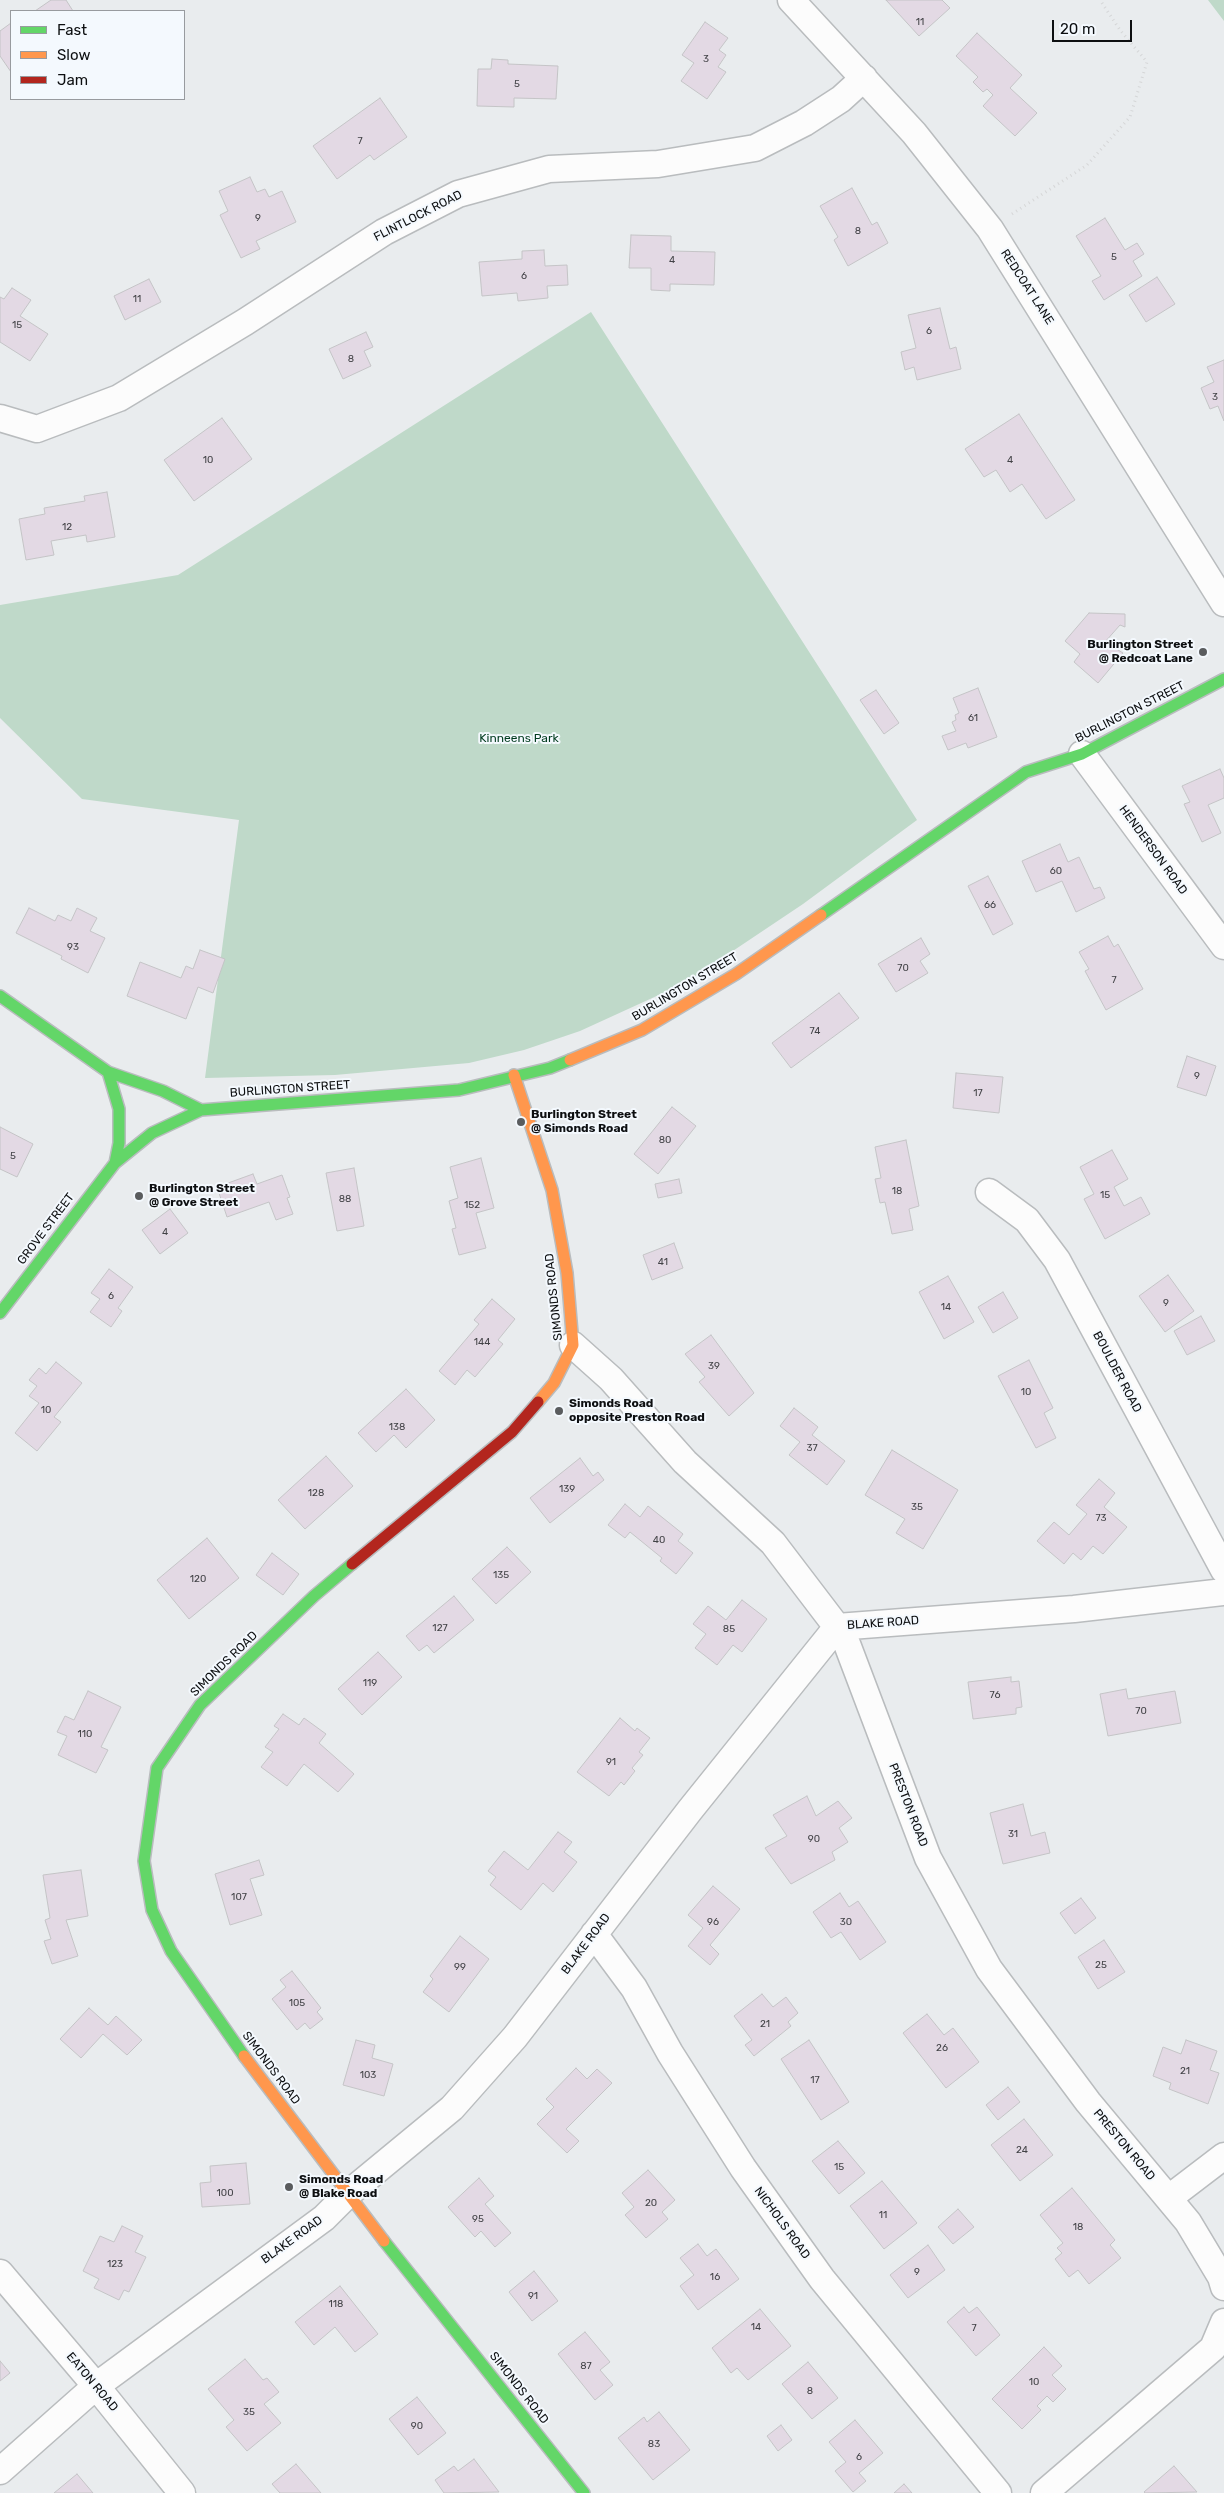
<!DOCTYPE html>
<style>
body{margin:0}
#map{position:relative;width:1224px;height:2493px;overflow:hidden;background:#e9ecee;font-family:Rubik,sans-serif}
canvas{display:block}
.legend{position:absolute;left:10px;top:10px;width:175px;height:90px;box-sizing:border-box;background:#f4f9fe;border:1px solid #989b9f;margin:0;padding:6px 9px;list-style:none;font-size:15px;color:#0d0f11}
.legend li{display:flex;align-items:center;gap:10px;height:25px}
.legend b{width:25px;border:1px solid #989b9f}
.scale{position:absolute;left:1052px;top:20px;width:80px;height:22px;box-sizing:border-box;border:2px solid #0d0f11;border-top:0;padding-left:6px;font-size:15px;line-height:18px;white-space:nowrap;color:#0d0f11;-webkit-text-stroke:4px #f4f9fe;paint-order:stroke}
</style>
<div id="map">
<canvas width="1224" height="2493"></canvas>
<ul class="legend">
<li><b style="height:6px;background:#63d668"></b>Fast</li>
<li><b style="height:6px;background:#ff974d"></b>Slow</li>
<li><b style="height:6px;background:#b3261e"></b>Jam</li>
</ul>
<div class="scale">20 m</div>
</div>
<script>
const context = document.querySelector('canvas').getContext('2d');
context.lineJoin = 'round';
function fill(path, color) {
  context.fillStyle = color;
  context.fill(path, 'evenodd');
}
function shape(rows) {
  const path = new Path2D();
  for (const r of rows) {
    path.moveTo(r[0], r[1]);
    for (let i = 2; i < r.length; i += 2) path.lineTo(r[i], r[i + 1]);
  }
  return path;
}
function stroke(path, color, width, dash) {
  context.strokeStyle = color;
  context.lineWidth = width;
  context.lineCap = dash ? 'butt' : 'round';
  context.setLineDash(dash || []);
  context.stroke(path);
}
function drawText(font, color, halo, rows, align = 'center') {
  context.font = font + ' Rubik,sans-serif';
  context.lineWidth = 4;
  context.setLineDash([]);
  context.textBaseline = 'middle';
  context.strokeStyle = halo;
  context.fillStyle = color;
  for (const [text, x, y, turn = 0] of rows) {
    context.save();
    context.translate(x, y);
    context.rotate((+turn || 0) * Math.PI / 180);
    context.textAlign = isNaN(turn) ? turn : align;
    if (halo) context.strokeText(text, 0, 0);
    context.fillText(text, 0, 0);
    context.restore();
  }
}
fill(shape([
 [1208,0,1224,0,1224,21],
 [591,312,917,820,803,904,685,983,580,1031,524,1050,469,1063,335,1075,205,1078,239,820,82,799,0,718,0,605,178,575]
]), '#bfd9c9');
const building = shape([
 [51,0,66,0,73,11,35,11,51,0],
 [886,0,942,0,950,8,919,36,886,0],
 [705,22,728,38,719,50,726,55,718,67,726,72,707,99,681,81,694,63,682,55,705,22],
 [11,23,11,72,0,56,0,31,11,23],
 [977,33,1022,75,1010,88,1037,113,1015,136,983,106,993,95,987,89,983,92,973,82,978,77,956,56,977,33],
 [492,59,508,60,508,64,558,66,556,99,514,98,514,107,477,106,478,69,491,69,492,59],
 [380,98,407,137,374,160,370,155,337,179,313,146,380,98],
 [250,177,257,192,265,189,269,197,282,191,296,222,256,241,260,249,241,258,220,215,228,211,219,191,250,177],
 [852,188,872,225,877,222,888,243,848,266,834,240,838,237,820,206,852,188],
 [1105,218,1125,250,1137,243,1144,254,1133,261,1142,276,1104,300,1092,281,1101,276,1076,236,1105,218],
 [631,235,671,236,671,251,715,252,714,285,670,284,670,291,651,290,651,268,629,268,631,235],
 [544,250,545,266,567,265,568,285,547,286,548,298,518,301,517,293,482,296,479,262,522,259,522,251,544,250],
 [1157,277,1175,304,1146,322,1129,295,1157,277],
 [149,279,161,302,125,320,114,296,149,279],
 [12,288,31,300,20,316,48,334,30,361,0,342,0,297,4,299,12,288],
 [940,308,950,349,956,347,961,369,917,380,914,367,905,370,901,352,916,348,908,315,940,308],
 [366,332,373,347,364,351,371,366,343,379,329,349,366,332],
 [1224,360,1224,421,1218,406,1210,409,1201,388,1214,382,1207,367,1224,360],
 [1019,414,1075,500,1046,519,1022,484,1010,492,996,470,984,477,965,449,1019,414],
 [222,418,252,459,194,501,164,460,222,418],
 [107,492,115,537,87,542,86,535,51,541,54,555,26,560,19,519,45,514,44,508,85,501,84,496,107,492],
 [1089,613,1125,614,1125,627,1120,625,1105,642,1123,653,1098,683,1074,662,1080,654,1065,641,1089,613],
 [978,688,997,737,968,748,966,743,948,750,942,736,956,731,952,722,956,720,955,715,959,713,953,698,978,688],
 [876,690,899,723,884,734,860,700,876,690],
 [1220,769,1224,778,1224,798,1208,805,1221,833,1202,842,1184,804,1190,802,1182,786,1220,769],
 [1060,844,1068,862,1079,857,1094,889,1100,887,1105,898,1076,912,1062,881,1036,892,1022,861,1060,844],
 [988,876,1013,924,993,935,968,886,988,876],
 [29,908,55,921,58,915,71,921,77,908,97,918,90,931,105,938,88,973,61,959,62,956,16,933,29,908],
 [1108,936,1114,947,1118,944,1143,989,1106,1010,1085,971,1089,969,1079,952,1108,936],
 [921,938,930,954,920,961,928,973,896,992,878,964,921,938],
 [200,950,225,959,213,993,198,987,186,1019,127,996,140,962,181,978,186,966,193,969,200,950],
 [839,993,859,1018,791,1068,772,1043,839,993],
 [1187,1056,1216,1066,1206,1096,1177,1087,1187,1056],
 [956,1073,1003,1077,999,1113,953,1108,956,1073],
 [672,1107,696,1126,658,1174,634,1154,672,1107],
 [0,1127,33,1144,17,1177,0,1169,0,1127],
 [906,1140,919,1206,909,1209,913,1230,892,1234,885,1202,880,1203,875,1179,881,1178,875,1147,906,1140],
 [1112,1150,1128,1179,1114,1187,1124,1206,1141,1197,1150,1214,1105,1239,1084,1199,1094,1194,1080,1167,1112,1150],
 [481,1158,494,1208,476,1213,486,1248,459,1255,452,1229,456,1228,449,1201,458,1198,450,1167,481,1158],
 [354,1168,364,1226,337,1231,326,1173,354,1168],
 [253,1174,257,1184,282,1175,290,1197,287,1198,293,1214,276,1220,269,1202,227,1217,217,1187,253,1174],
 [679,1179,682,1193,658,1198,655,1184,679,1179],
 [170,1209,188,1233,160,1254,142,1230,170,1209],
 [674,1243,683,1268,652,1280,643,1255,674,1243],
 [109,1269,133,1287,118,1308,122,1311,111,1327,90,1312,100,1299,91,1293,109,1269],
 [1168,1275,1194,1311,1165,1332,1139,1296,1168,1275],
 [948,1276,974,1322,944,1339,919,1292,948,1276],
 [1003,1292,1018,1318,993,1333,978,1307,1003,1292],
 [492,1299,515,1319,498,1340,503,1344,475,1377,467,1370,455,1385,439,1371,479,1324,474,1320,492,1299],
 [1201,1316,1215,1341,1187,1355,1174,1331,1201,1316],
 [711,1335,754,1393,729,1416,699,1382,705,1377,685,1354,711,1335],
 [1029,1360,1053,1408,1044,1413,1056,1438,1036,1448,998,1376,1029,1360],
 [56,1362,82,1383,54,1417,61,1422,37,1451,15,1433,39,1403,29,1396,37,1386,29,1380,39,1368,46,1374,56,1362],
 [406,1389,435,1420,406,1448,394,1435,376,1452,358,1433,406,1389],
 [794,1408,818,1427,812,1435,845,1461,827,1485,789,1455,800,1442,780,1426,794,1408],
 [892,1450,958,1490,923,1549,896,1533,905,1519,865,1495,892,1450],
 [326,1456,353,1486,305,1529,278,1500,326,1456],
 [580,1458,593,1476,598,1472,604,1480,550,1523,530,1498,580,1458],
 [1099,1479,1115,1493,1104,1507,1127,1527,1103,1554,1093,1546,1081,1560,1073,1553,1064,1564,1037,1541,1054,1522,1069,1535,1087,1514,1076,1505,1099,1479],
 [625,1504,640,1517,648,1506,683,1534,678,1541,693,1553,676,1574,660,1561,662,1558,630,1532,625,1538,608,1525,625,1504],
 [207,1538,239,1578,189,1619,157,1580,207,1538],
 [507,1547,531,1572,496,1604,472,1579,507,1547],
 [272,1553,299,1574,283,1595,256,1575,272,1553],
 [454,1596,474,1620,434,1653,427,1645,419,1651,406,1636,454,1596],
 [742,1600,767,1619,742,1652,733,1645,717,1665,695,1648,706,1634,693,1624,708,1606,726,1620,742,1600],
 [378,1652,402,1677,362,1715,338,1689,378,1652],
 [1011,1677,1011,1682,1019,1681,1022,1707,1016,1708,1016,1714,973,1719,968,1682,1011,1677],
 [1126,1689,1128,1699,1175,1691,1181,1723,1108,1736,1100,1694,1126,1689],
 [88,1691,121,1707,101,1747,108,1750,96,1773,58,1755,67,1736,57,1732,65,1716,74,1720,88,1691],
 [283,1714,299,1725,304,1718,326,1734,319,1743,354,1774,338,1792,304,1764,287,1786,261,1767,273,1752,265,1747,279,1729,274,1726,283,1714],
 [620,1718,635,1731,637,1728,650,1738,639,1752,643,1755,632,1768,635,1771,624,1785,621,1782,609,1796,577,1772,620,1718],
 [807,1796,816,1816,838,1801,852,1818,839,1828,848,1842,832,1852,835,1860,791,1884,765,1848,787,1836,773,1815,807,1796],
 [1023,1804,1031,1836,1045,1832,1050,1853,1003,1864,990,1813,1023,1804],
 [558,1832,572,1842,564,1852,577,1862,553,1892,543,1883,521,1910,490,1885,496,1877,488,1871,504,1851,528,1870,558,1832],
 [259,1860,264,1875,250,1879,262,1915,230,1925,215,1874,259,1860],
 [81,1870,88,1916,66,1920,78,1956,52,1964,44,1941,51,1939,45,1920,50,1918,43,1875,81,1870],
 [713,1886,740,1909,710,1945,719,1954,710,1965,688,1946,703,1928,688,1915,713,1886],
 [840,1893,849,1907,858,1901,886,1942,860,1960,841,1932,831,1938,813,1912,840,1893],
 [1081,1898,1096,1918,1075,1934,1060,1913,1081,1898],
 [460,1936,489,1959,449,2012,423,1992,433,1979,430,1976,460,1936],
 [1104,1940,1125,1972,1098,1989,1078,1957,1104,1940],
 [292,1971,321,2008,317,2012,323,2019,310,2029,305,2023,297,2030,272,1999,286,1987,280,1980,292,1971],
 [762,1994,773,2007,786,1997,798,2013,788,2022,791,2026,754,2056,745,2045,752,2040,734,2016,762,1994],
 [89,2008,108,2025,116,2016,142,2040,127,2055,103,2034,81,2058,60,2039,89,2008],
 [927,2014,944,2035,953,2028,979,2062,946,2088,903,2033,927,2014],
 [356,2040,375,2045,372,2058,393,2064,384,2096,343,2085,356,2040],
 [809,2040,849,2102,821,2120,781,2059,809,2040],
 [1186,2040,1217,2051,1210,2070,1219,2073,1208,2104,1169,2089,1171,2083,1153,2076,1163,2047,1181,2054,1186,2040],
 [576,2068,587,2079,597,2069,612,2083,566,2129,579,2141,567,2153,537,2124,554,2107,546,2099,576,2068],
 [1008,2087,1020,2102,998,2120,986,2105,1008,2087],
 [1024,2119,1053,2155,1020,2181,991,2145,1024,2119],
 [838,2141,865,2173,839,2194,812,2161,838,2141],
 [246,2163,250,2204,202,2207,200,2183,211,2182,210,2166,246,2163],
 [648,2170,675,2200,662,2212,668,2219,646,2238,625,2215,634,2207,622,2193,648,2170],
 [479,2178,494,2196,485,2204,511,2233,495,2247,481,2231,475,2237,448,2207,479,2178],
 [882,2181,917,2223,884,2249,850,2206,882,2181],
 [1072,2188,1115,2240,1110,2245,1121,2258,1089,2284,1078,2270,1069,2277,1055,2259,1062,2253,1057,2248,1063,2243,1040,2215,1072,2188],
 [958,2209,974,2227,953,2244,938,2227,958,2209],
 [122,2226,143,2236,135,2252,146,2257,129,2292,124,2290,119,2300,94,2288,99,2279,83,2271,100,2236,114,2242,122,2226],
 [698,2244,707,2256,716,2249,739,2279,698,2310,680,2286,694,2275,680,2258,698,2244],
 [928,2245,945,2270,908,2298,890,2275,928,2245],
 [534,2271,558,2301,532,2321,509,2292,534,2271],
 [340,2286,378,2334,355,2352,335,2327,314,2345,295,2322,340,2286],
 [964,2307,969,2313,977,2307,1000,2335,976,2356,947,2322,964,2307],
 [760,2309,791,2346,748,2380,737,2368,731,2373,712,2348,760,2309],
 [585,2332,610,2362,600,2370,613,2385,595,2400,558,2354,585,2332],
 [1044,2347,1062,2366,1052,2375,1066,2389,1053,2402,1047,2396,1037,2406,1041,2410,1022,2429,992,2399,1044,2347],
 [245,2359,263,2380,267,2378,279,2392,264,2404,281,2423,247,2451,226,2427,234,2420,208,2389,245,2359],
 [0,2361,10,2373,0,2381,0,2361],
 [808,2362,838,2398,812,2419,782,2384,808,2362],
 [417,2397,446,2433,418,2455,389,2419,417,2397],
 [659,2412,690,2450,653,2480,618,2438,644,2417,647,2422,659,2412],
 [855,2420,883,2453,859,2473,866,2481,853,2492,835,2471,846,2462,829,2442,855,2420],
 [781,2425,792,2440,778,2451,767,2436,781,2425],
 [474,2459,499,2492,444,2493,435,2480,454,2466,458,2471,474,2459],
 [296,2464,321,2493,280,2493,272,2484,296,2464],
 [1174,2466,1197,2492,1145,2493,1144,2492,1174,2466],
 [77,2474,93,2493,54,2493,77,2474],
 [904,2484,912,2493,894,2493,904,2484]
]);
fill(building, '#e3d9e4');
stroke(building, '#c4c4c6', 1);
const street = shape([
 [791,0,914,133,990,229,1224,603],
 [0,418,37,429,119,398,245,322,384,232,458,194,549,169,658,164,755,148,804,123,841,99,864,78],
 [1082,754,1224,946],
 [989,1192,1027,1220,1057,1260,1224,1570],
 [573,1345,611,1379,685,1462,773,1543,837,1627,847,1644,928,1858,989,1969,1088,2102,1188,2222,1221,2277,1224,2287],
 [594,1934,634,1988,670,2053,743,2168,822,2279,998,2493],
 [1169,2198,1224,2156],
 [0,2273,96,2386,182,2493],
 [0,2471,96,2386,324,2218,349,2193,452,2108,515,2037,690,1810,837,1627,1074,1609,1224,1592],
 [1044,2493,1213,2348,1224,2322]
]);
const fast = shape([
 [821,915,1026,772,1082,754,1224,679],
 [0,996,108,1072,163,1091,201,1110,459,1090,550,1068,570,1060],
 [108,1072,119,1109,119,1143,115,1163],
 [0,1313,115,1163,152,1133,201,1110],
 [244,2056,171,1951,152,1910,144,1861,157,1768,200,1705,314,1596,352,1564],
 [384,2241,584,2493]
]);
const slow = shape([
 [570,1060,642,1030,736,974,821,915],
 [514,1075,552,1190,567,1273,573,1345,554,1383,538,1402],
 [244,2056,384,2241]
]);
const jam = shape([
 [352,1564,512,1432,538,1402]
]);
stroke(street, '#b9bcbe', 29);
stroke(fast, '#b9bcbe', 14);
stroke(slow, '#b9bcbe', 14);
stroke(jam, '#b9bcbe', 14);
stroke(shape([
 [1012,214,1087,165,1130,117,1147,62,1120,30,1100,0]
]), '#d5d6d7', 3, [1, 4]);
stroke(street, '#fcfcfc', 26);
stroke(fast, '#63d668', 11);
stroke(slow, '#ff974d', 11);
stroke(jam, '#b3261e', 11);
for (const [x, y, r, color] of [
 [1203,652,5,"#5a5c5e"],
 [521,1122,5,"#5a5c5e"],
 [139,1196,5,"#5a5c5e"],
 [559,1411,5,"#5a5c5e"],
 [289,2187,5,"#5a5c5e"]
]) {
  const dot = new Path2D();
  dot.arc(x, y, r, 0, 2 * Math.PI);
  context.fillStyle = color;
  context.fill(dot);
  stroke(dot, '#f4f9fe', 2);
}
drawText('10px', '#424246', null, [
 ["11",920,22],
 ["3",706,59],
 ["5",517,84],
 ["7",360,141],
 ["9",258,218],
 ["8",858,231],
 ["5",1114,257],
 ["4",672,260],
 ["6",524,276],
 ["11",137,299],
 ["15",17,325],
 ["6",929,331],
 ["8",351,359],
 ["3",1215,397],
 ["10",208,460],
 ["4",1010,460],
 ["12",67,527],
 ["61",973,718],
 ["60",1056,871],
 ["66",990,905],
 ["93",73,947],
 ["70",903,968],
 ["7",1114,980],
 ["74",815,1031],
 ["9",1197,1076],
 ["17",978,1093],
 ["80",665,1140],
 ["5",13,1156],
 ["18",897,1191],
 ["15",1105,1195],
 ["88",345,1199],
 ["152",472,1205],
 ["4",165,1232],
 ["41",663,1262],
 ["6",111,1296],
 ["9",1166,1303],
 ["14",946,1307],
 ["144",482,1342],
 ["39",714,1366],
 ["10",1026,1392],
 ["10",46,1410],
 ["138",397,1427],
 ["37",812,1448],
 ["139",567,1489],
 ["128",316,1493],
 ["35",917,1507],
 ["73",1101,1518],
 ["40",659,1540],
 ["135",501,1575],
 ["120",198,1579],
 ["127",440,1628],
 ["85",729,1629],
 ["119",370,1683],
 ["76",995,1695],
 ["70",1141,1711],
 ["110",85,1734],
 ["91",611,1762],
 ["31",1013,1834],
 ["90",814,1839],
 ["107",239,1897],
 ["96",713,1922],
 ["30",846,1922],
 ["25",1101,1965],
 ["99",460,1967],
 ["105",297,2003],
 ["21",765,2024],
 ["26",942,2048],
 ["21",1185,2071],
 ["103",368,2075],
 ["17",815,2080],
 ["24",1022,2150],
 ["15",839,2167],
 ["100",225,2193],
 ["20",651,2203],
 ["11",883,2215],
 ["95",478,2219],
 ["18",1078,2227],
 ["123",115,2264],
 ["9",917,2272],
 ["16",715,2277],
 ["91",533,2296],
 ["118",336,2304],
 ["14",756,2327],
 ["7",974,2328],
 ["87",586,2366],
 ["10",1034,2382],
 ["8",810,2391],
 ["35",249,2412],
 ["90",417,2426],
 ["83",654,2444],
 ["6",859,2457]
]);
drawText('12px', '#0d0f11', '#f4f9fe', [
 ["FLINTLOCK ROAD",418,216,-27],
 ["REDCOAT LANE",1027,287,57],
 ["BURLINGTON STREET",1130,712,-27],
 ["HENDERSON ROAD",1153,850,54],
 ["BURLINGTON STREET",685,987,-31],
 ["BURLINGTON STREET",290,1089,-4],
 ["GROVE STREET",46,1229,-53],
 ["SIMONDS ROAD",554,1297,-96],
 ["BOULDER ROAD",1117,1372,62],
 ["BLAKE ROAD",883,1623,-4],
 ["SIMONDS ROAD",224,1664,-44],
 ["PRESTON ROAD",908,1805,69],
 ["BLAKE ROAD",586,1944,-53],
 ["SIMONDS ROAD",271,2068,53],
 ["PRESTON ROAD",1124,2145,50],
 ["NICHOLS ROAD",782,2223,54],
 ["BLAKE ROAD",292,2240,-36],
 ["EATON ROAD",92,2382,50],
 ["SIMONDS ROAD",519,2388,52]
]);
drawText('bold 12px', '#0d0f11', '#f4f9fe', [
 ["Burlington Street",1193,645,"right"],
 ["@ Redcoat Lane",1193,659,"right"],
 ["Burlington Street",531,1115],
 ["@ Simonds Road",531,1129],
 ["Burlington Street",149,1189],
 ["@ Grove Street",149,1203],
 ["Simonds Road",569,1404],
 ["opposite Preston Road",569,1418],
 ["Simonds Road",299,2180],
 ["@ Blake Road",299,2194]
], 'left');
drawText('12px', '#003b1e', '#f4f9fe', [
 ["Kinneens Park",519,739]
]);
</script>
